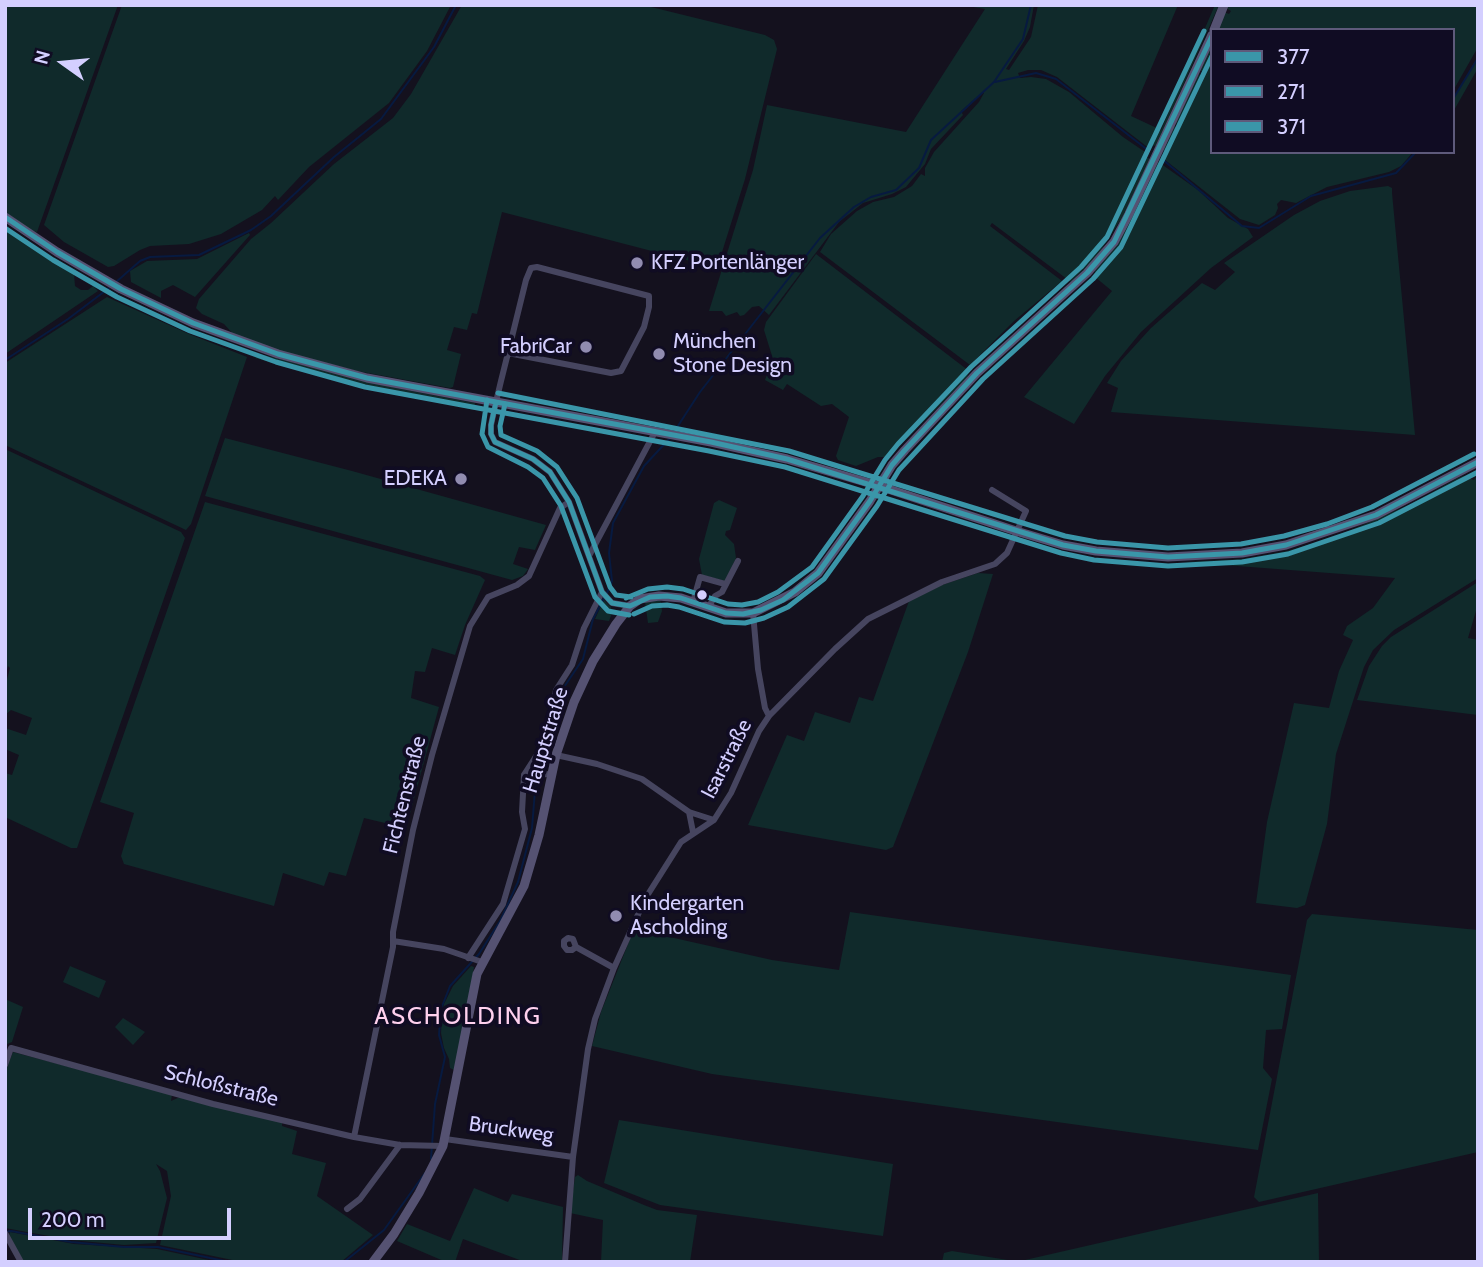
<!DOCTYPE html>
<meta charset="utf-8">
<style>
body{margin:0}
#map{position:relative;width:1483px;height:1267px;overflow:hidden;background:#14111e;font-family:Cabin,sans-serif}
canvas{display:block}
.frame{position:absolute;inset:0;border:7px solid #d4cfff;pointer-events:none}
.legend{position:absolute;left:1210px;top:28px;width:245px;height:126px;box-sizing:border-box;background:#100c23;border:2px solid #5e5a7b;margin:0;padding:9px 12px;list-style:none;font-size:21px;color:#d4cfff}
.legend li{display:flex;align-items:center;gap:14px;height:35px}
.legend b{width:35px;border:2px solid #5e5a7b}
.north{position:absolute;left:28px;top:28px;width:70px;height:70px;-webkit-text-stroke:5px #100c23;paint-order:stroke;rotate:285deg;font-size:19px;font-weight:700;line-height:28px;text-align:center;color:#d4cfff}
.north::after{content:'';display:block;margin:auto;width:24px;height:32px;background:#d4cfff;clip-path:polygon(50% 0,100% 100%,50% 72%,0 100%)}
.scale{position:absolute;left:28px;top:1208px;width:203px;height:32px;box-sizing:border-box;border:4px solid #d4cfff;border-top:0;padding-left:9px;font-size:21px;line-height:24px;white-space:nowrap;color:#d4cfff;-webkit-text-stroke:5px #100c23;paint-order:stroke}
</style>
<div id="map">
<canvas width="1483" height="1267"></canvas>
<div class="frame"></div>
<ul class="legend">
<li><b style="height:9px;background:#3a96a9"></b>377</li>
<li><b style="height:9px;background:#3a96a9"></b>271</li>
<li><b style="height:9px;background:#3a96a9"></b>371</li>
</ul>
<div class="north">N</div>
<div class="scale">200 m</div>
</div>
<script>
const context = document.querySelector('canvas').getContext('2d');
context.lineJoin = 'round';
function fill(path, color) {
  context.fillStyle = color;
  context.fill(path, 'evenodd');
}
function shape(rows) {
  const path = new Path2D();
  for (const r of rows) {
    path.moveTo(r[0], r[1]);
    for (let i = 2; i < r.length; i += 2) path.lineTo(r[i], r[i + 1]);
  }
  return path;
}
function stroke(path, color, width, dash) {
  context.strokeStyle = color;
  context.lineWidth = width;
  context.lineCap = dash ? 'butt' : 'round';
  context.setLineDash(dash || []);
  context.stroke(path);
}
function drawText(font, color, halo, rows, align = 'center') {
  context.font = font + ' Cabin,sans-serif';
  context.lineWidth = 7;
  context.setLineDash([]);
  context.textBaseline = 'middle';
  context.strokeStyle = halo;
  context.fillStyle = color;
  for (const [text, x, y, turn = 0] of rows) {
    context.save();
    context.translate(x, y);
    context.rotate((+turn || 0) * Math.PI / 180);
    context.textAlign = isNaN(turn) ? turn : align;
    if (halo) context.strokeText(text, 0, 0);
    context.fillText(text, 0, 0);
    context.restore();
  }
}
fill(shape([
 [5,5,118,5,37,232,32,231,5,212],
 [122,5,451,5,427,51,389,103,309,167,278,200,275,196,262,210,221,234,189,244,150,246,140,250,114,266,108,267,64,242,44,225],
 [462,5,643,5,765,35,774,40,777,49,745,179,717,268,502,212,477,314,472,313,467,330,454,327,447,350,461,354,453,387,450,388,357,371,276,350,235,336,224,324,202,314,196,308,199,299,251,239,271,223,334,164,393,118,411,94],
 [962,5,1034,5,1030,27,1024,41,1006,69,1009,70,1031,37,1038,5,1178,5,1131,116,1161,130,1215,5,1219,5,1156,146,1151,145,1150,149,1057,77,1041,70,1028,70,1018,73,1020,78,1031,77,1046,79,1069,92,1123,137,1148,154,1146,157,1150,159,1123,216,1098,255,1071,282,992,223,990,226,1062,281,1014,321,970,365,820,252,831,234,857,211,873,202,894,197,912,186,921,174,925,176,925,168,934,152,979,102,984,93,983,92,961,111,963,115,931,149,925,164,906,187,892,194,863,203,839,222,769,315,759,306,752,307,744,315,740,316,737,312,726,316,722,311,709,311,753,170,767,105,906,132,985,9],
 [1227,5,1478,5,1478,47,1453,91,1453,30,1216,30,1224,12,1229,14,1231,11,1226,8],
 [1212,40,1212,152,1413,152,1401,166,1389,172,1327,187,1296,203,1281,200,1277,204,1278,208,1275,215,1259,225,1240,219,1160,156,1167,153,1166,150,1162,151,1173,126,1179,128,1180,125,1175,123,1197,74,1203,76,1204,72,1199,70],
 [1478,56,1478,68,1453,112,1453,99],
 [1157,161,1198,190,1228,218,1248,229,1253,237,1211,268,1141,332,1105,376,1074,424,1024,397,1112,291,1095,277,1097,274,1094,271],
 [1388,186,1392,188,1392,193,1415,435,1111,412,1118,388,1107,383,1121,361,1151,328,1202,283,1215,290,1235,272,1224,263,1294,215,1320,201,1350,191],
 [5,230,74,274,75,286,81,290,88,290,93,286,98,291,5,354],
 [249,233,250,235,195,297,173,285,161,291,161,298,131,282,130,271,147,261,197,259],
 [816,254,969,371,967,378,888,457,878,457,856,466,838,460,836,456,849,417,832,404,821,406,787,384,783,390,765,380,773,359,764,330,766,322],
 [107,297,189,334,247,357,191,524,186,530,5,445,5,363],
 [260,354,396,388,475,403,474,410,336,380,255,358],
 [225,438,352,471,546,525,535,550,519,547,513,564,528,569,523,576,512,580,205,496],
 [5,449,181,532,185,538,77,848,71,848,5,817,5,773,12,775,19,755,5,749,5,728,26,735,32,718,11,710,5,715,5,687,10,668,8,666,5,676],
 [1478,474,1478,578,1394,630,1373,650,1364,667,1336,754,1327,824,1305,905,1297,908,1256,903,1267,822,1294,703,1329,708,1339,671,1353,640,1343,635,1347,626,1373,608,1395,578,1185,562,1243,559,1287,551,1335,537,1411,504,1458,478,1463,476,1474,480],
 [719,500,737,508,730,530,726,531,725,535,734,544,736,558,725,581,702,575,699,559,714,503],
 [205,502,480,576,485,580,465,625,455,655,432,648,425,672,415,671,411,698,439,707,406,828,364,818,346,876,329,872,324,886,283,873,274,906,124,864,121,856,134,813,100,802],
 [978,573,993,574,968,652,893,847,886,850,748,825,787,735,804,741,815,712,850,723,859,697,873,701,909,601,942,585],
 [1478,582,1478,604,1468,638,1478,640,1478,715,1357,700,1369,666,1382,646,1391,637],
 [658,599,661,602,662,611,658,622,648,623,645,602],
 [604,600,611,607,612,613,609,621,595,619],
 [850,912,1291,975,1282,1029,1266,1030,1263,1068,1272,1079,1258,1150,712,1074,592,1046,601,1012,634,929,772,960,839,970],
 [1312,914,1478,930,1478,1152,1259,1202,1254,1197,1307,920],
 [70,966,106,981,99,998,63,982],
 [471,966,474,967,458,1070,454,1070,450,1068,449,1059,444,1048,441,1033,442,1018,444,1004,453,986],
 [5,999,23,1007,12,1042,7,1044,5,1043],
 [123,1018,145,1032,133,1045,115,1027],
 [13,1052,172,1094,171,1101,180,1097,282,1121,282,1126,297,1131,292,1154,326,1163,317,1196,373,1235,341,1262,242,1262,160,1245,171,1196,167,1171,156,1164,160,1171,167,1198,156,1243,124,1245,71,1240,5,1228,5,1072],
 [619,1120,893,1164,883,1236,660,1205,604,1183],
 [578,1175,587,1181,644,1205,657,1210,697,1215,690,1262,601,1262,603,1220,570,1213,575,1177],
 [474,1188,508,1202,512,1194,563,1207,562,1261,525,1262,463,1239,455,1262,446,1262,397,1241,407,1224,450,1241],
 [1318,1193,1319,1262,942,1262,944,1253,952,1251,1014,1261,1025,1260],
 [10,1232,74,1244,157,1249,218,1262,24,1262,9,1236]
]), '#102a2b');
stroke(shape([
 [995,82,1036,73,1056,79,1149,151],
 [1453,99,1478,58],
 [1162,159,1242,226,1259,228,1311,196,1396,173,1416,152],
 [116,282,140,261,150,257,199,255,251,230,271,216,334,157,381,119,434,47,456,5],
 [5,360,68,319,109,288],
 [674,432,700,392,820,238,854,207,871,197,896,190,919,168,931,140,994,82,1023,39,1031,5],
 [607,593,612,581,609,553,613,523,644,466,671,437],
 [537,773,539,763,554,735,560,693,583,659,593,619,604,598],
 [431,1159,435,1104,445,1057,439,1035,441,1009,450,986,479,954,500,921,518,882,532,828,536,778],
 [5,1232,11,1231,71,1242,124,1247,158,1247,229,1262],
 [344,1262,384,1230,425,1173]
]), '#071a40', 2);
stroke(shape([
 [508,353,611,373,621,371,644,327,649,307,649,296,537,267,531,268,526,280,508,353,501,381,496,402,491,425,491,434,495,442,533,459,550,472,569,502,602,592,612,603,630,606],
 [590,554,655,432],
 [693,602,700,577,725,584],
 [708,608,715,596,722,592,738,561],
 [753,613,758,669,765,708,769,716],
 [556,755,597,764,642,779,689,812,714,820],
 [524,775,551,774],
 [689,812,693,832],
 [393,941,444,949,482,962],
 [576,947,572,950,567,950,564,946,564,941,568,938,573,939,576,947,614,968],
 [468,958,503,904,525,829,522,812,524,775,544,744,549,729,556,690,572,665,584,628,602,592],
 [5,1065,11,1048,213,1104,354,1137,400,1145,443,1146],
 [354,1137,393,947,393,932,413,830,432,755,470,626,488,597,517,585,529,576,560,508,569,502],
 [445,1139,573,1157],
 [347,1209,360,1199,400,1145],
 [5,1233,21,1262],
 [565,1262,573,1157,588,1049,595,1019,614,968,645,899,681,842,714,820,731,793,759,731,769,716,835,649,868,619,942,582,995,564,1007,553,1026,511,992,490]
]), '#46455f', 6);
stroke(shape([
 [1214,30,1224,5],
 [5,217,57,252,121,289,193,323,278,354,367,378,711,442,787,459,879,486,1016,531,1063,545,1096,551,1168,557,1242,553,1286,545,1376,515,1478,462],
 [373,1262,394,1234,419,1193,443,1146,477,974,524,886,539,835,556,755,574,702,593,661,616,624,630,606,640,599,659,596,681,598,726,613,753,613,795,592,818,573,870,501,892,465,905,450,977,373,1087,273,1114,242,1129,214,1212,35]
]), '#555272', 9);
stroke(shape([
 [5,217,57,252,121,289,193,323,278,354,367,378,711,442,787,459,1063,545,1096,551,1168,557,1242,553,1286,545,1376,515,1478,462],
 [496,402,491,425,491,434,495,442,533,459,550,472,569,502,602,592,612,603,630,606],
 [630,606,650,597,667,596,681,598,726,613,743,614,761,610,783,600,818,573,870,501,892,465,905,450,977,373,1087,273,1114,242,1212,36]
]), '#3a96a9', 5);
stroke(shape([
 [5,228,53,260,117,297,190,331,276,362,365,387,709,451,785,467,1061,553,1094,560,1168,566,1242,562,1288,554,1379,523,1478,472],
 [487,400,482,434,488,447,528,467,543,478,561,506,595,597,608,611,629,615],
 [634,614,652,606,667,605,679,607,724,622,745,623,764,618,788,607,824,579,877,506,899,470,912,456,983,379,1093,279,1121,247,1212,56]
]), '#3a96a9', 5);
stroke(shape([
 [498,393,789,451,1065,536,1097,542,1168,548,1241,544,1284,536,1327,524,1372,507,1474,454],
 [505,404,500,426,501,435,537,451,557,467,577,498,610,587,616,595,631,597],
 [626,598,648,589,667,587,683,589,728,604,742,605,758,602,778,592,812,567,863,496,885,460,898,444,971,367,1081,267,1107,237,1204,31]
]), '#3a96a9', 5);
for (const [x, y, r, color] of [
 [637,263,7,"#918cb0"],
 [586,347,7,"#918cb0"],
 [659,354,7,"#918cb0"],
 [461,479,7,"#918cb0"],
 [702,595,6,"#d4cfff"],
 [616,916,7,"#918cb0"]
]) {
  const dot = new Path2D();
  dot.arc(x, y, r, 0, 2 * Math.PI);
  context.fillStyle = color;
  context.fill(dot);
  stroke(dot, '#100c23', 2.5);
}
drawText('21px', '#d4cfff', '#100c23', [
 ["KFZ Portenlänger",651,263],
 ["München",673,342],
 ["Stone Design",673,366],
 ["FabriCar",572,347,"right"],
 ["EDEKA",447,479,"right"],
 ["Kindergarten",630,904],
 ["Ascholding",630,928]
], 'left');
drawText('21px', '#d4cfff', '#100c23', [
 ["Hauptstraße",546,740,-73],
 ["Isarstraße",727,759,-63],
 ["Fichtenstraße",405,795,-76],
 ["Schloßstraße",221,1086,14],
 ["Bruckweg",511,1130,8]
]);
context.letterSpacing = '2px';
drawText('24px', '#ffd1ee', '#100c23', [
 ["ASCHOLDING",458,1017]
]);
context.letterSpacing = '0px';
</script>
